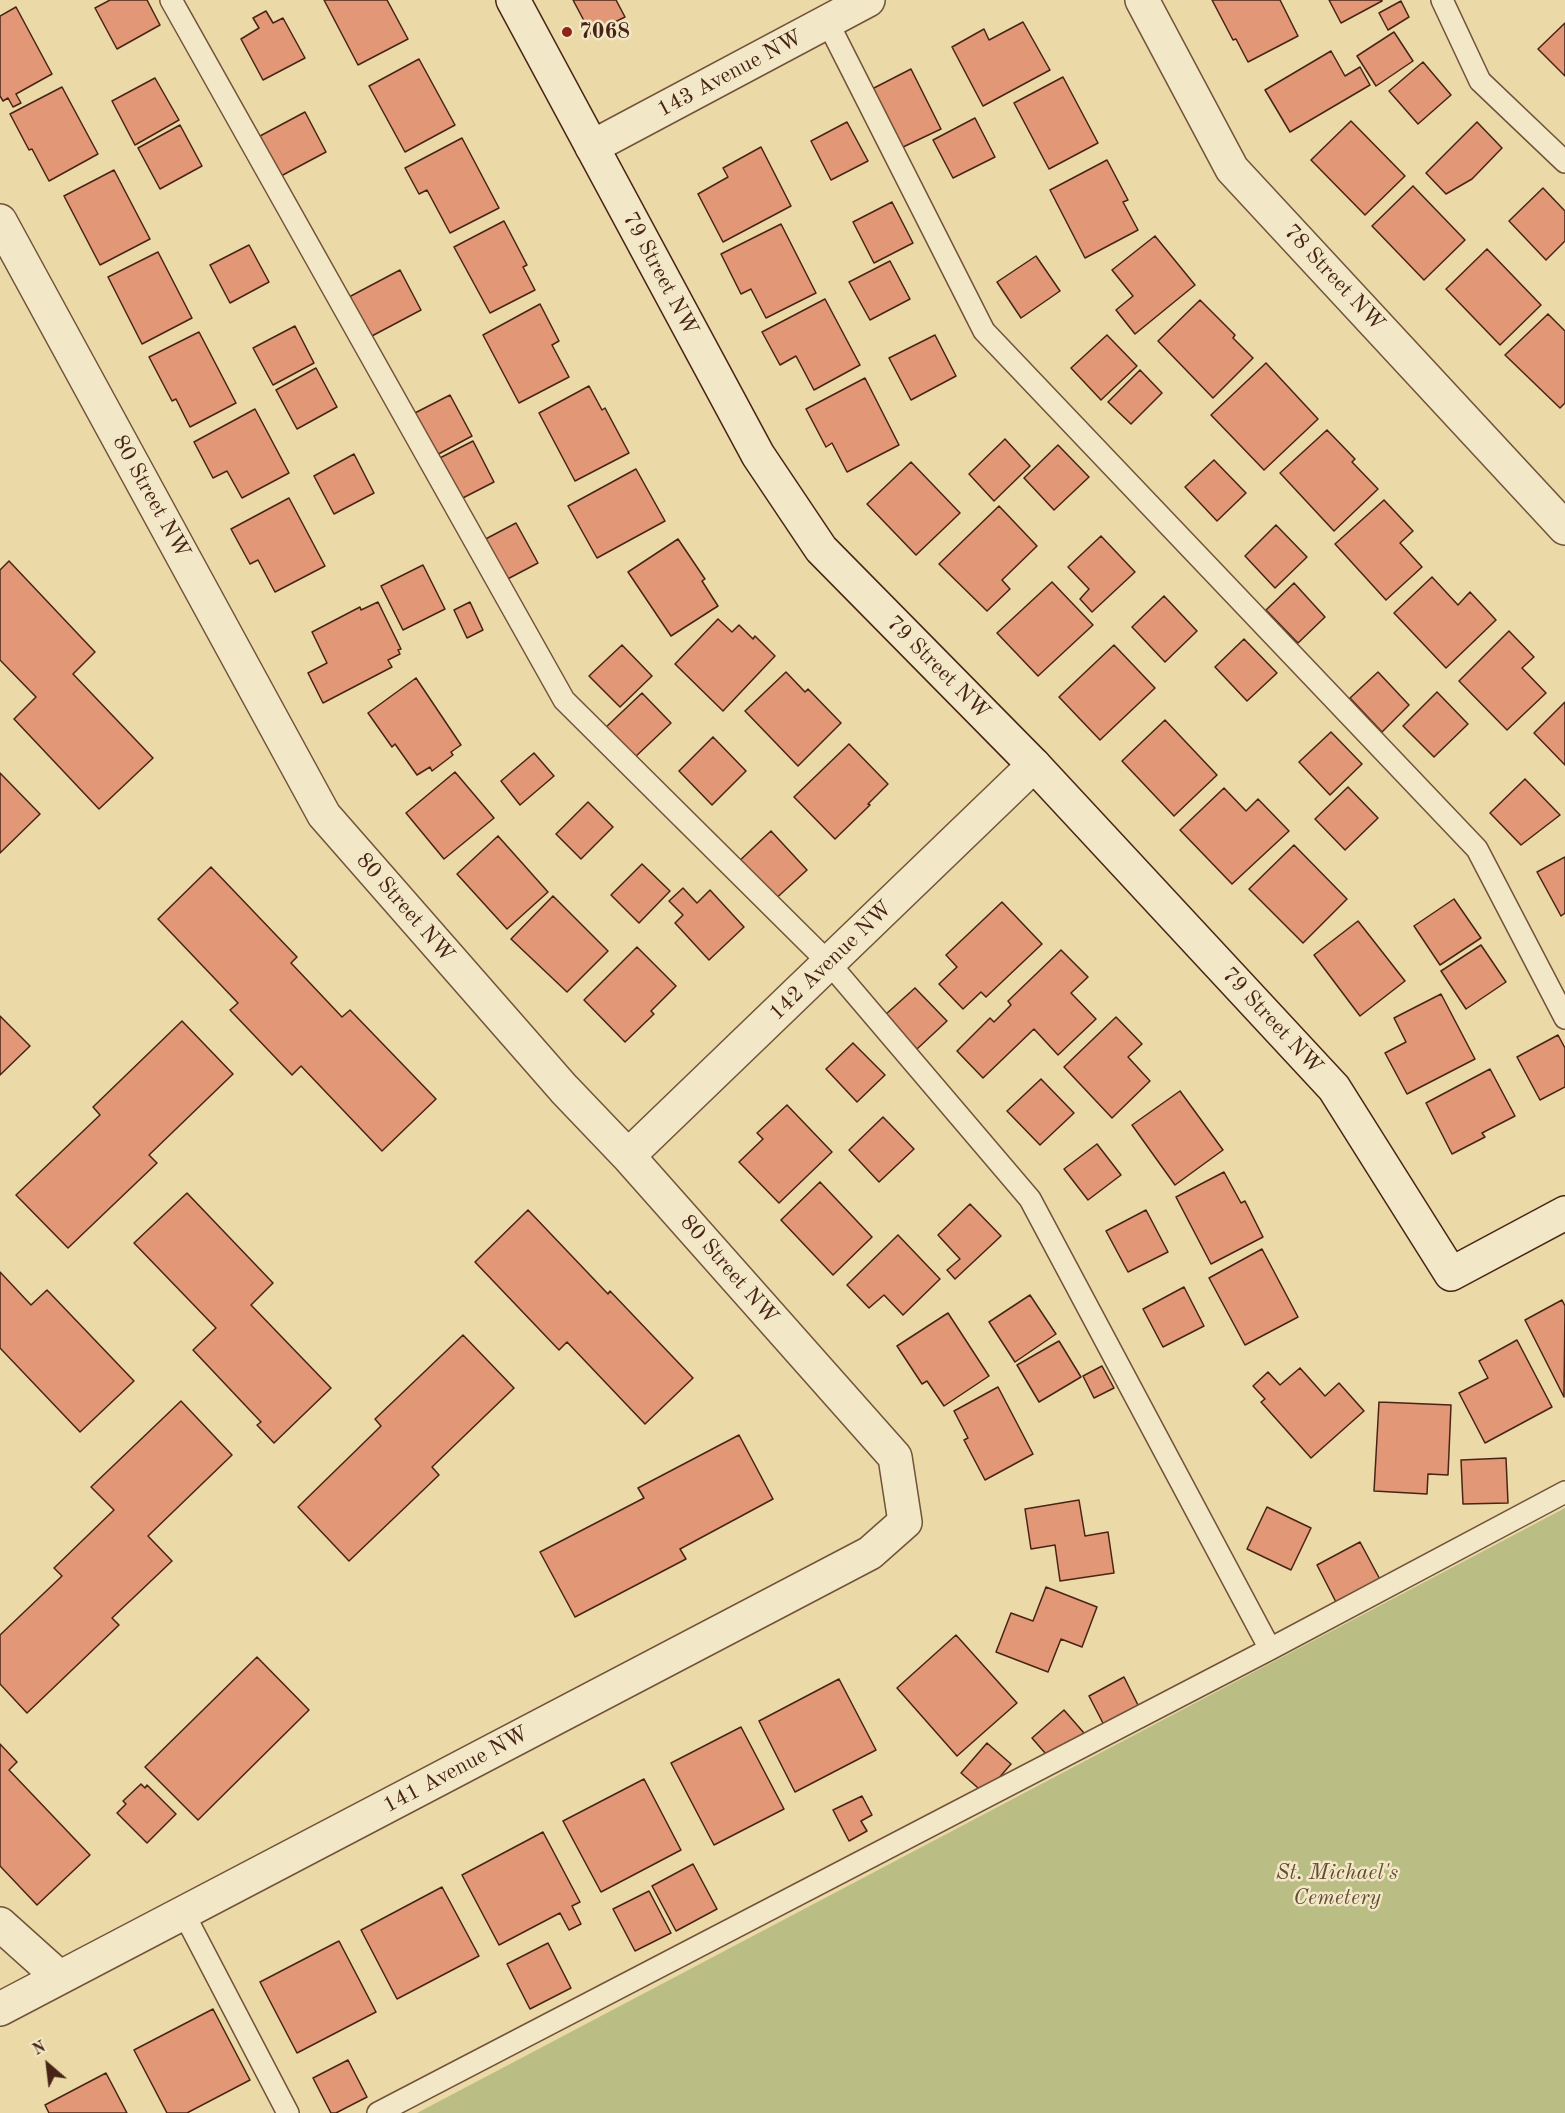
<!DOCTYPE html>
<style>
body{margin:0}
#map{position:relative;width:1565px;height:2113px;overflow:hidden;background:#ebdaa7;font-family:"Old Standard TT",serif}
canvas{display:block}
.north{position:absolute;left:18px;top:2035px;width:60px;height:60px;-webkit-text-stroke:4px #f2e7c6;paint-order:stroke;rotate:332deg;font-size:16px;font-weight:700;line-height:24px;text-align:center;color:#482416}
.north::after{content:'';display:block;margin:auto;width:21px;height:27px;background:#482416;clip-path:polygon(50% 0,100% 100%,50% 72%,0 100%)}
</style>
<div id="map">
<canvas width="1565" height="2113"></canvas>
<div class="north">N</div>
</div>
<script>
const context = document.querySelector('canvas').getContext('2d');
context.lineJoin = 'round';
function fill(path, color) {
  context.fillStyle = color;
  context.fill(path, 'evenodd');
}
function shape(rows) {
  const path = new Path2D();
  for (const r of rows) {
    path.moveTo(r[0], r[1]);
    for (let i = 2; i < r.length; i += 2) path.lineTo(r[i], r[i + 1]);
  }
  return path;
}
function stroke(path, color, width, dash) {
  context.strokeStyle = color;
  context.lineWidth = width;
  context.lineCap = dash ? 'butt' : 'round';
  context.setLineDash(dash || []);
  context.stroke(path);
}
function drawText(font, color, halo, rows, align = 'center') {
  context.font = font + ' "Old Standard TT",serif';
  context.lineWidth = 5;
  context.setLineDash([]);
  context.textBaseline = 'middle';
  context.strokeStyle = halo;
  context.fillStyle = color;
  for (const [text, x, y, turn = 0] of rows) {
    context.save();
    context.translate(x, y);
    context.rotate((+turn || 0) * Math.PI / 180);
    context.textAlign = isNaN(turn) ? turn : align;
    if (halo) context.strokeText(text, 0, 0);
    context.fillText(text, 0, 0);
    context.restore();
  }
}
fill(shape([
 [1565,1508,1565,2113,417,2113]
]), '#bbbe84');
const building = shape([
 [110,0,147,0,160,25,117,49,95,8,110,0],
 [324,0,387,0,408,39,358,65,324,0],
 [573,0,616,0,625,17,591,34,573,0],
 [1212,0,1280,0,1298,36,1248,62,1236,39,1233,40,1212,0],
 [1329,0,1382,0,1382,1,1341,23,1329,0],
 [1401,1,1409,17,1388,30,1379,13,1401,1],
 [16,7,52,74,16,94,21,103,13,107,8,98,3,101,0,96,0,16,16,7],
 [266,11,273,23,283,18,305,58,263,80,241,39,259,28,253,18,266,11],
 [1023,22,1050,70,983,106,952,47,984,29,989,40,1023,22],
 [1565,23,1565,76,1538,49,1565,23],
 [1394,32,1413,61,1376,86,1357,56,1394,32],
 [1331,51,1345,76,1360,67,1370,85,1290,132,1265,90,1331,51],
 [419,59,455,125,405,152,369,86,419,59],
 [1423,62,1451,95,1418,124,1389,91,1423,62],
 [911,69,941,129,901,148,872,89,911,69],
 [1063,77,1098,143,1049,169,1014,103,1063,77],
 [155,78,179,120,135,145,112,101,155,78],
 [62,87,98,154,49,181,32,149,29,150,10,114,62,87],
 [305,112,326,152,281,176,260,136,305,112],
 [975,118,995,157,953,178,933,140,975,118],
 [1351,121,1405,176,1365,215,1311,160,1351,121],
 [847,122,868,161,831,180,811,141,847,122],
 [1477,122,1502,148,1472,179,1446,194,1426,173,1477,122],
 [180,125,202,166,160,189,138,148,180,125],
 [462,138,499,208,450,233,427,190,419,194,405,168,462,138],
 [761,147,791,206,723,242,698,194,728,177,723,168,761,147],
 [1107,160,1128,200,1123,202,1138,230,1085,258,1050,190,1107,160],
 [114,170,150,239,100,265,64,196,114,170],
 [1413,186,1465,240,1424,280,1372,226,1413,186],
 [1543,188,1565,211,1565,241,1546,260,1509,221,1543,188],
 [892,202,913,243,874,263,853,222,892,202],
 [504,221,527,265,523,267,535,290,490,313,454,247,504,221],
 [781,224,816,293,766,318,751,289,741,294,721,254,781,224],
 [1155,236,1195,285,1135,334,1116,310,1133,296,1112,270,1155,236],
 [249,245,269,282,230,303,210,265,249,245],
 [1487,249,1541,305,1500,345,1446,289,1487,249],
 [158,252,192,318,142,344,108,277,158,252],
 [1036,256,1060,291,1021,318,997,282,1036,256],
 [890,261,910,299,870,320,849,282,890,261],
 [400,270,421,310,370,337,349,297,400,270],
 [825,299,860,365,814,390,796,356,780,365,762,332,825,299],
 [1200,300,1235,335,1233,338,1253,358,1213,398,1158,341,1200,300],
 [540,304,559,341,552,345,569,377,519,403,483,335,540,304],
 [1548,314,1565,331,1565,403,1560,408,1505,355,1548,314],
 [295,326,314,363,273,385,253,348,295,326],
 [199,332,236,403,190,427,176,399,172,401,149,357,199,332],
 [935,335,956,376,911,400,889,358,935,335],
 [1107,335,1137,366,1101,400,1071,368,1107,335],
 [1266,363,1318,419,1264,470,1211,415,1266,363],
 [316,368,337,407,297,429,276,390,316,368],
 [1140,370,1162,393,1131,424,1108,402,1140,370],
 [865,378,899,445,847,472,832,443,826,447,806,409,865,378],
 [589,386,602,410,605,408,629,453,575,481,539,413,589,386],
 [450,395,472,436,433,457,411,415,450,395],
 [255,409,289,473,242,498,227,471,213,478,194,442,255,409],
 [1327,430,1355,459,1352,462,1378,489,1334,531,1280,473,1327,430],
 [1005,439,1030,466,994,501,969,474,1005,439],
 [473,441,494,482,455,502,434,461,473,441],
 [1058,445,1089,477,1054,510,1024,478,1058,445],
 [354,454,374,493,334,514,314,476,354,454],
 [1214,460,1246,493,1217,521,1185,487,1214,460],
 [911,462,960,513,916,555,867,504,911,462],
 [636,469,665,521,597,558,568,506,636,469],
 [289,498,325,566,275,592,258,560,250,564,231,529,289,498],
 [1384,500,1413,531,1400,543,1422,567,1386,600,1335,544,1384,500],
 [999,506,1037,546,1002,580,1010,589,987,611,939,564,999,506],
 [516,523,538,563,500,583,478,543,516,523],
 [1276,525,1307,557,1275,588,1245,556,1276,525],
 [1101,536,1135,572,1092,612,1080,599,1089,589,1068,567,1101,536],
 [678,539,705,579,702,581,718,606,671,636,628,572,678,539],
 [9,561,95,652,73,674,153,758,99,809,14,719,36,697,0,660,0,570,9,561],
 [423,565,445,609,403,630,381,586,423,565],
 [1432,577,1458,605,1470,592,1496,620,1446,668,1394,613,1432,577],
 [1052,582,1093,625,1038,676,997,633,1052,582],
 [1294,583,1325,617,1298,643,1266,610,1294,583],
 [1164,596,1197,631,1165,662,1132,627,1164,596],
 [378,602,401,649,398,650,400,654,388,660,392,667,323,703,308,673,327,663,312,632,360,607,361,610,378,602],
 [470,602,483,630,467,638,454,610,470,602],
 [718,619,732,632,739,625,753,639,755,636,775,656,723,711,675,664,718,619],
 [1509,631,1534,657,1522,668,1546,693,1507,730,1459,681,1509,631],
 [1244,639,1277,673,1247,701,1215,667,1244,639],
 [622,645,652,676,620,707,589,676,622,645],
 [1114,645,1155,688,1100,740,1059,697,1114,645],
 [786,672,805,692,808,689,841,723,798,766,745,711,786,672],
 [1378,672,1409,705,1382,732,1350,698,1378,672],
 [416,678,461,745,451,752,453,755,432,771,430,767,417,775,395,744,392,747,368,713,416,678],
 [1437,692,1468,724,1434,757,1403,726,1437,692],
 [642,693,671,723,633,759,604,729,642,693],
 [1565,702,1565,765,1534,733,1565,702],
 [1165,720,1217,775,1174,816,1122,761,1165,720],
 [1331,732,1362,764,1330,795,1299,762,1331,732],
 [713,737,746,771,712,805,679,771,713,737],
 [849,744,888,784,868,804,870,805,835,839,794,797,849,744],
 [534,753,554,776,520,805,501,781,534,753],
 [455,772,494,818,444,859,406,813,455,772],
 [0,773,40,814,0,853,0,773],
 [1525,779,1560,815,1521,845,1490,813,1525,779],
 [1348,787,1378,818,1345,850,1315,819,1348,787],
 [1224,788,1246,811,1258,799,1289,831,1232,884,1180,830,1224,788],
 [588,802,613,827,581,859,556,834,588,802],
 [771,831,807,870,771,903,735,865,771,831],
 [498,836,548,892,507,929,457,874,498,836],
 [1294,845,1347,899,1303,943,1249,889,1294,845],
 [1565,857,1565,913,1561,916,1537,872,1565,857],
 [642,864,670,891,639,923,611,895,642,864],
 [211,867,297,957,291,963,342,1017,350,1010,436,1099,382,1151,301,1066,292,1075,230,1010,238,1003,158,919,211,867],
 [683,888,697,903,710,890,744,927,709,960,675,923,683,915,669,901,683,888],
 [553,896,608,951,567,992,511,939,553,896],
 [1454,899,1481,938,1440,965,1414,926,1454,899],
 [1002,902,1042,944,986,997,981,992,963,1009,939,984,957,967,946,955,1002,902],
 [1358,921,1405,981,1360,1016,1314,955,1358,921],
 [1481,945,1506,982,1466,1009,1441,971,1481,945],
 [637,947,676,986,651,1011,654,1014,625,1042,584,1000,637,947],
 [1061,950,1088,977,1071,993,1096,1019,1058,1055,1034,1029,983,1078,957,1051,990,1018,994,1022,1011,1005,1008,1001,1061,950],
 [915,988,947,1021,917,1049,885,1015,915,988],
 [1441,994,1475,1059,1407,1094,1385,1053,1406,1042,1394,1018,1441,994],
 [0,1016,30,1046,0,1075,0,1016],
 [1116,1017,1142,1044,1128,1057,1150,1081,1112,1118,1064,1067,1116,1017],
 [182,1021,233,1074,149,1155,157,1163,68,1248,16,1195,100,1115,93,1107,182,1021],
 [1558,1035,1565,1048,1565,1087,1540,1100,1517,1057,1558,1035],
 [853,1043,885,1075,857,1102,826,1069,853,1043],
 [1490,1069,1515,1116,1482,1133,1485,1137,1452,1154,1426,1103,1490,1069],
 [1041,1079,1074,1113,1040,1145,1007,1111,1041,1079],
 [1180,1091,1223,1150,1175,1185,1132,1125,1180,1091],
 [787,1105,832,1152,779,1203,739,1162,763,1139,757,1133,787,1105],
 [883,1117,914,1149,879,1182,849,1150,883,1117],
 [1097,1144,1121,1175,1088,1200,1064,1169,1097,1144],
 [1224,1172,1241,1203,1245,1201,1263,1237,1211,1264,1176,1197,1224,1172],
 [820,1182,872,1237,833,1275,781,1220,820,1182],
 [187,1193,273,1283,251,1305,331,1388,274,1443,257,1425,261,1422,193,1350,216,1328,134,1243,187,1193],
 [970,1204,1001,1236,955,1279,947,1270,960,1259,938,1235,970,1204],
 [528,1210,608,1294,610,1291,693,1378,645,1424,567,1342,559,1350,475,1262,528,1210],
 [1146,1210,1168,1252,1128,1272,1106,1231,1146,1210],
 [898,1235,940,1279,903,1315,884,1295,869,1308,847,1285,898,1235],
 [1262,1249,1298,1317,1245,1345,1209,1278,1262,1249],
 [0,1272,31,1305,47,1290,134,1381,80,1432,0,1348,0,1272],
 [1184,1287,1204,1326,1163,1347,1143,1309,1184,1287],
 [1030,1295,1056,1334,1015,1362,989,1322,1030,1295],
 [1562,1300,1565,1306,1564,1397,1525,1320,1562,1300],
 [948,1313,989,1376,944,1406,927,1381,922,1384,897,1346,948,1313],
 [463,1335,514,1388,432,1467,439,1475,349,1561,298,1507,381,1426,375,1419,463,1335],
 [1517,1340,1552,1407,1485,1443,1459,1393,1488,1378,1479,1361,1517,1340],
 [1059,1341,1081,1377,1039,1402,1017,1365,1059,1341],
 [1102,1366,1114,1388,1094,1398,1083,1376,1102,1366],
 [1300,1368,1325,1396,1339,1383,1364,1411,1311,1458,1261,1402,1265,1399,1253,1386,1268,1372,1280,1385,1300,1368],
 [998,1387,1033,1454,985,1480,964,1440,968,1438,954,1411,998,1387],
 [181,1401,232,1455,148,1536,172,1561,112,1618,119,1625,27,1713,0,1684,0,1635,62,1576,54,1568,114,1510,91,1487,181,1401],
 [1379,1402,1451,1405,1448,1475,1428,1474,1427,1494,1374,1491,1379,1402],
 [739,1435,773,1499,680,1549,686,1559,575,1617,540,1552,644,1498,638,1488,739,1435],
 [1506,1458,1508,1503,1463,1504,1461,1460,1506,1458],
 [1079,1500,1085,1536,1108,1532,1114,1573,1060,1581,1055,1545,1031,1549,1025,1509,1079,1500],
 [1267,1507,1311,1528,1291,1570,1247,1549,1267,1507],
 [1360,1542,1383,1585,1339,1608,1317,1565,1360,1542],
 [1046,1587,1097,1607,1082,1647,1061,1639,1048,1672,996,1652,1011,1613,1033,1621,1046,1587],
 [956,1635,1017,1703,957,1756,897,1688,956,1635],
 [257,1657,309,1710,198,1820,145,1767,257,1657],
 [1124,1677,1141,1711,1106,1729,1089,1696,1124,1677],
 [839,1679,876,1750,795,1792,759,1721,839,1679],
 [1064,1710,1084,1733,1052,1761,1032,1738,1064,1710],
 [741,1727,784,1809,714,1845,671,1763,741,1727],
 [987,1743,1011,1764,985,1794,961,1773,987,1743],
 [0,1744,17,1762,9,1770,90,1855,37,1905,0,1866,0,1744],
 [644,1779,681,1850,601,1892,563,1821,644,1779],
 [141,1784,145,1788,147,1785,176,1814,147,1843,117,1813,126,1804,123,1801,141,1784],
 [862,1796,872,1815,861,1821,867,1831,849,1841,833,1810,862,1796],
 [543,1832,580,1902,572,1906,581,1924,569,1930,560,1913,499,1945,462,1875,543,1832],
 [693,1864,717,1909,676,1931,652,1886,693,1864],
 [442,1887,479,1956,397,1999,361,1930,442,1887],
 [649,1891,671,1933,635,1951,613,1909,649,1891],
 [339,1941,376,2012,297,2053,260,1982,339,1941],
 [548,1943,571,1988,530,2009,507,1964,548,1943],
 [213,2009,250,2080,187,2113,167,2113,134,2050,213,2009],
 [348,2060,367,2097,336,2113,331,2113,313,2078,348,2060],
 [106,2073,127,2113,49,2113,45,2105,106,2073]
]);
fill(building, '#e29776');
stroke(building, '#482416', 1.5);
const lane = shape([
 [171,0,564,700,829,963,1030,1199,1270,1649],
 [1442,0,1480,81,1565,162],
 [827,21,984,331,1477,849,1565,1018],
 [183,1912,288,2113],
 [378,2113,1270,1649,1565,1492]
]);
const street = shape([
 [1142,0,1232,169,1565,528],
 [592,147,868,0],
 [0,221,324,815,564,1089,628,1156,895,1457,905,1522,870,1553,0,2009],
 [628,1156,1034,765],
 [0,1924,59,1977]
]);
const secondary = shape([
 [513,0,758,455,821,549,1034,765,1334,1088,1451,1274,1565,1213]
]);
stroke(lane, '#71523a', 24);
stroke(street, '#71523a', 36);
stroke(secondary, '#482416', 36);
stroke(lane, '#f2e7c6', 21);
stroke(street, '#f2e7c6', 33);
stroke(secondary, '#f2e7c6', 33);
for (const [x, y, r, color] of [
 [567,32,6,"#8f2418"]
]) {
  const dot = new Path2D();
  dot.arc(x, y, r, 0, 2 * Math.PI);
  context.fillStyle = color;
  context.fill(dot);
  stroke(dot, '#f2e7c6', 2);
}
drawText('bold 22px', '#482416', '#f2e7c6', [
 ["7068",579,32]
], 'left');
drawText('22px', '#482416', '#f2e7c6', [
 ["143 Avenue NW",730,74,-28],
 ["79 Street NW",660,274,62],
 ["78 Street NW",1334,278,47],
 ["80 Street NW",151,497,61],
 ["79 Street NW",938,668,45],
 ["80 Street NW",405,908,49],
 ["142 Avenue NW",831,961,-44],
 ["79 Street NW",1272,1021,47],
 ["80 Street NW",729,1270,49],
 ["141 Avenue NW",456,1770,-28]
]);
drawText('italic 22px', '#654a32', '#f2e7c6', [
 ["St. Michael's",1337,1873],
 ["Cemetery",1337,1898]
]);
</script>
